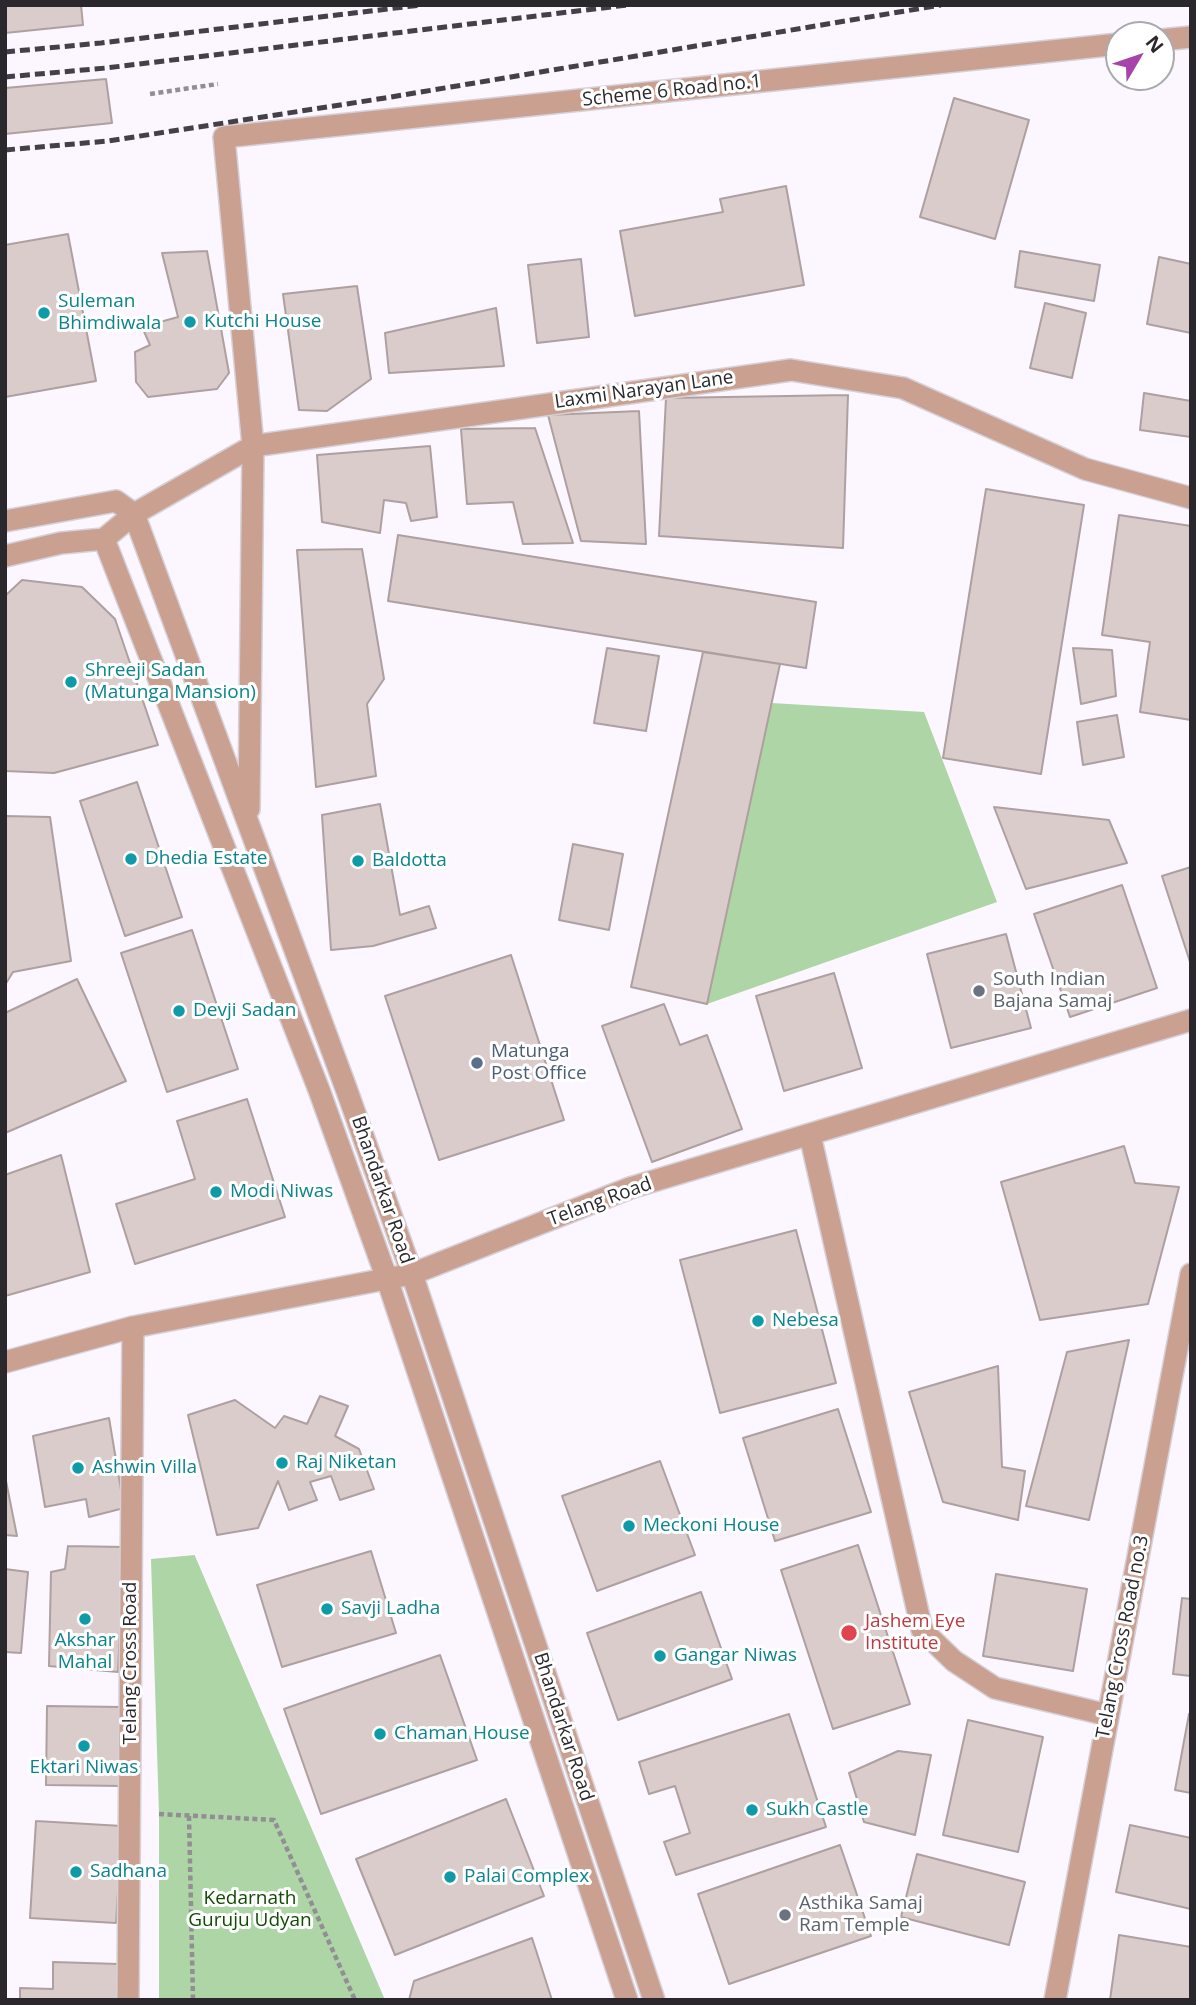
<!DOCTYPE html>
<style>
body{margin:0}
#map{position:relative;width:1196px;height:2005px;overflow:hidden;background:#fbf6ff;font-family:"Open Sans",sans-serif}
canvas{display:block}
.frame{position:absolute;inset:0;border:7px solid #2b282d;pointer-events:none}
.north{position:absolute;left:1105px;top:21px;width:70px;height:70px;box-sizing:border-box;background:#fff;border:2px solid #aaa9ab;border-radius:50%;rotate:51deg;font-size:19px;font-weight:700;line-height:28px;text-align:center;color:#2b282d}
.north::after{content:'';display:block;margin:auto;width:24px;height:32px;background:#a744ab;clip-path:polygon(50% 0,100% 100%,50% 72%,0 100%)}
</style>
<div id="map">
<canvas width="1196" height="2005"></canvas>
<div class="frame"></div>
<div class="north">N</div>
</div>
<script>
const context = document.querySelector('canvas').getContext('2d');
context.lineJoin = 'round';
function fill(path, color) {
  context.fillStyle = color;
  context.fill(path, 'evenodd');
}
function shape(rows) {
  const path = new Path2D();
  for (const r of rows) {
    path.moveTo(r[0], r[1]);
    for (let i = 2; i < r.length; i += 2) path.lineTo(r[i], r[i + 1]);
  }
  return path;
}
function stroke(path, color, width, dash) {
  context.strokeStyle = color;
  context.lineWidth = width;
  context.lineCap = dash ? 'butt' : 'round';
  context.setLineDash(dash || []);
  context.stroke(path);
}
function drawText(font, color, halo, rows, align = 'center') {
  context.font = font + ' "Open Sans",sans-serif';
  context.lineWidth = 6;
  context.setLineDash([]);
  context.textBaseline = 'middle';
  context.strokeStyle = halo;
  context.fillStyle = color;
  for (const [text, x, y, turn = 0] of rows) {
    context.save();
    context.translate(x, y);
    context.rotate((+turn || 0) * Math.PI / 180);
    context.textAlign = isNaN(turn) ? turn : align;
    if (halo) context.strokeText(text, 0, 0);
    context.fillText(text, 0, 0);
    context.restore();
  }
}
fill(shape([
 [771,703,924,712,997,902,707,1004],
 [195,1555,195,1556,385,2000,159,2000,159,1814,151,1559]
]), '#add5a5');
const building = shape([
 [5,5,81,5,83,25,5,33,5,5],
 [106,79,112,123,5,134,5,88,106,79],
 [954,98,1029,120,995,239,920,217,954,98],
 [786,186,804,285,635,316,620,231,723,212,720,199,786,186],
 [68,234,96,381,5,397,5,245,68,234],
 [207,251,229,373,217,389,148,397,136,382,135,352,150,345,142,327,178,317,162,253,207,251],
 [1020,251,1100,265,1094,301,1015,287,1020,251],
 [1159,257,1191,264,1191,333,1147,324,1159,257],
 [581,259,589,337,537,343,528,265,581,259],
 [357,286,371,379,327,411,299,410,283,294,357,286],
 [1045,303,1086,313,1072,378,1030,368,1045,303],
 [496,308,504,366,389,373,385,333,496,308],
 [1144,393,1191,401,1191,437,1140,430,1144,393],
 [848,395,843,548,659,536,666,398,848,395],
 [639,411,646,544,581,541,548,415,639,411],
 [535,428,573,543,523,544,513,502,467,504,461,429,535,428],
 [430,446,437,517,411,521,406,503,384,500,380,533,322,522,317,455,430,446],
 [986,489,1084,505,1041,774,943,758,986,489],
 [1119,515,1191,526,1191,720,1140,712,1150,642,1102,635,1119,515],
 [398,535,816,602,806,668,388,601,398,535],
 [362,549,384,679,367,704,376,776,316,787,297,550,362,549],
 [22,580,82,587,115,619,158,745,54,773,5,771,5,596,22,580],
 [607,648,659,656,646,731,594,723,607,648],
 [1073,648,1112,650,1116,696,1081,704,1073,648],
 [703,652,780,664,707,1004,631,987,703,652],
 [1117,715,1124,757,1083,765,1077,722,1117,715],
 [137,782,182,917,125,936,80,801,137,782],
 [380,804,400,915,429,906,436,928,373,946,331,950,322,815,380,804],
 [994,807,1109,820,1127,863,1026,889,994,807],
 [5,816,50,817,71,961,13,972,5,985,5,816],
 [573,844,623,854,609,930,559,920,573,844],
 [1191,867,1191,965,1162,876,1191,867],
 [1122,885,1157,988,1070,1017,1034,914,1122,885],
 [192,930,238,1069,167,1092,121,953,192,930],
 [1006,934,1031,1028,951,1048,927,954,1006,934],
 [511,955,564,1120,439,1160,385,996,511,955],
 [834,973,862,1068,784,1091,756,996,834,973],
 [77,979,126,1081,5,1133,5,1013,77,979],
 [664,1004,680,1045,707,1035,742,1129,652,1162,602,1026,664,1004],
 [247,1099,285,1217,135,1264,116,1204,195,1179,177,1121,247,1099],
 [1124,1146,1135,1183,1179,1187,1148,1304,1040,1320,1001,1182,1124,1146],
 [61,1155,90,1272,5,1296,5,1175,61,1155],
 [796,1230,836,1383,720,1413,680,1260,796,1230],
 [1129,1340,1089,1520,1026,1506,1067,1352,1129,1340],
 [998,1366,1002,1467,1025,1471,1018,1520,943,1502,909,1392,998,1366],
 [320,1396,348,1406,335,1436,359,1449,374,1489,340,1500,331,1476,310,1482,317,1500,289,1510,278,1481,258,1528,217,1535,188,1415,235,1400,275,1428,284,1416,307,1424,320,1396],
 [838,1409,871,1512,775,1541,743,1438,838,1409],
 [109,1418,124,1508,89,1517,86,1499,45,1507,33,1436,109,1418],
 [660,1461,695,1555,597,1591,562,1496,660,1461],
 [5,1476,17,1536,5,1535,5,1476],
 [858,1545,910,1704,833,1729,781,1570,858,1545],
 [68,1546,124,1547,118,1672,49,1666,51,1572,65,1569,68,1546],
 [371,1551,396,1633,282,1667,257,1585,371,1551],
 [5,1569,28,1572,21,1653,5,1652,5,1569],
 [996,1574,1087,1589,1073,1671,983,1656,996,1574],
 [701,1592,732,1679,618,1720,587,1633,701,1592],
 [1182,1598,1191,1599,1191,1676,1173,1674,1182,1598],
 [440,1655,477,1760,321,1814,284,1709,440,1655],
 [47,1706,122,1707,122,1786,46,1785,47,1706],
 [789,1714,826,1827,676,1875,664,1842,690,1833,675,1786,649,1794,639,1762,789,1714],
 [1189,1714,1191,1715,1191,1793,1175,1790,1189,1714],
 [968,1720,1043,1737,1018,1852,943,1835,968,1720],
 [898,1751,931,1755,915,1835,864,1822,849,1773,898,1751],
 [506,1799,544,1896,395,1955,356,1859,506,1799],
 [36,1821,122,1826,116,1923,30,1918,36,1821],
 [1130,1825,1191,1838,1191,1909,1116,1892,1130,1825],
 [840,1845,871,1936,729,1984,698,1894,840,1845],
 [917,1854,1025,1882,1009,1945,901,1917,917,1854],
 [1119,1935,1191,1947,1191,2000,1110,2000,1119,1935],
 [532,1938,552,2000,409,2000,414,1981,532,1938],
 [53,1962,119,1964,118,2000,20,2000,20,1988,53,1989,53,1962]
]);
fill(building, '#dacccb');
stroke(building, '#ada09e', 2);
const minor = shape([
 [1161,40,1191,37],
 [5,521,116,501,134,514,347,1091,412,1274,654,2000],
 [104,539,319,1090,387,1279,627,2000],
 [104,539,134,514,253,446,791,370,903,388,1085,469,1191,498],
 [5,556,61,543,104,539],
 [249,809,253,446,224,137,1119,44],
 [810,1135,922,1630,954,1661,995,1688,1108,1715],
 [5,1362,133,1327,412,1274,630,1188,1191,1020],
 [128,2000,133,1327],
 [1055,2000,1191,1274]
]);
stroke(minor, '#d6d1d9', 24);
stroke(shape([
 [150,94,218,84],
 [159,1814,274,1820,355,2000],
 [189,1816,193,2000]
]), '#918e94', 4.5, [5, 3.5]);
stroke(minor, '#caa191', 21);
stroke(shape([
 [5,52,101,43,421,5],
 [5,77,106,68,627,5],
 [5,150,108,141,385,98,941,5]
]), '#444046', 5, [10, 5]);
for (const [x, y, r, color] of [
 [44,313,7,"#0f9aa8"],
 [190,322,7,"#0f9aa8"],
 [71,682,7,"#0f9aa8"],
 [131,859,7,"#0f9aa8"],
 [358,861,7,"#0f9aa8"],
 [979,991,7,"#6b7280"],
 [179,1011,7,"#0f9aa8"],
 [477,1063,7,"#5c6f8a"],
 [216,1192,7,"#0f9aa8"],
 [758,1321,7,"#0f9aa8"],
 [282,1463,7,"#0f9aa8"],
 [78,1468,7,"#0f9aa8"],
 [629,1526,7,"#0f9aa8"],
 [327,1609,7,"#0f9aa8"],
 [85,1619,7,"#0f9aa8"],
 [849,1633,9,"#e0444e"],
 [660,1656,7,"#0f9aa8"],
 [380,1734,7,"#0f9aa8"],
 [84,1746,7,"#0f9aa8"],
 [752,1810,7,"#0f9aa8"],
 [76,1872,7,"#0f9aa8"],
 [450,1877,7,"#0f9aa8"],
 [785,1915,7,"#6b7280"]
]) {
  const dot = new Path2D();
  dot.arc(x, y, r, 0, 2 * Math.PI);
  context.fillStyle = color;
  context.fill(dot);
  stroke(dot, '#fff', 2.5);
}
drawText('19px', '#2b282d', '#fff', [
 ["Scheme 6 Road no.1",672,91,-6],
 ["Laxmi Narayan Lane",644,390,-8],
 ["Bhandarkar Road",382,1190,71],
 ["Telang Road",600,1202,-20],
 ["Telang Cross Road no.3",1123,1637,-79],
 ["Telang Cross Road",131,1663,-90],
 ["Bhandarkar Road",563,1727,72]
]);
drawText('19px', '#0d838f', '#fff', [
 ["Suleman",58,302],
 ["Bhimdiwala",58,324],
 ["Kutchi House",204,322],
 ["Shreeji Sadan",85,671],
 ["(Matunga Mansion)",85,693],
 ["Dhedia Estate",145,859],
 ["Baldotta",372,861],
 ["Devji Sadan",193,1011],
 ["Modi Niwas",230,1192],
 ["Nebesa",772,1321],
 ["Raj Niketan",296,1463],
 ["Ashwin Villa",92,1468],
 ["Meckoni House",643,1526],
 ["Savji Ladha",341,1609],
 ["Akshar",85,1641,"center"],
 ["Mahal",85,1663,"center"],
 ["Gangar Niwas",674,1656],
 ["Chaman House",394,1734],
 ["Ektari Niwas",84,1768,"center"],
 ["Sukh Castle",766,1810],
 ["Sadhana",90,1872],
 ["Palai Complex",464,1877]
], 'left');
drawText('19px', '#5b616d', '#fff', [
 ["South Indian",993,980],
 ["Bajana Samaj",993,1002],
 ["Asthika Samaj",799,1904],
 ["Ram Temple",799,1926]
], 'left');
drawText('19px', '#4e5e75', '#fff', [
 ["Matunga",491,1052],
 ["Post Office",491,1074]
], 'left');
drawText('19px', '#be3a42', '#fff', [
 ["Jashem Eye",865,1622],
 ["Institute",865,1644]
], 'left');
drawText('19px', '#0f4c00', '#fff', [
 ["Kedarnath",250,1899],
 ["Guruju Udyan",250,1921]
]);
</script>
